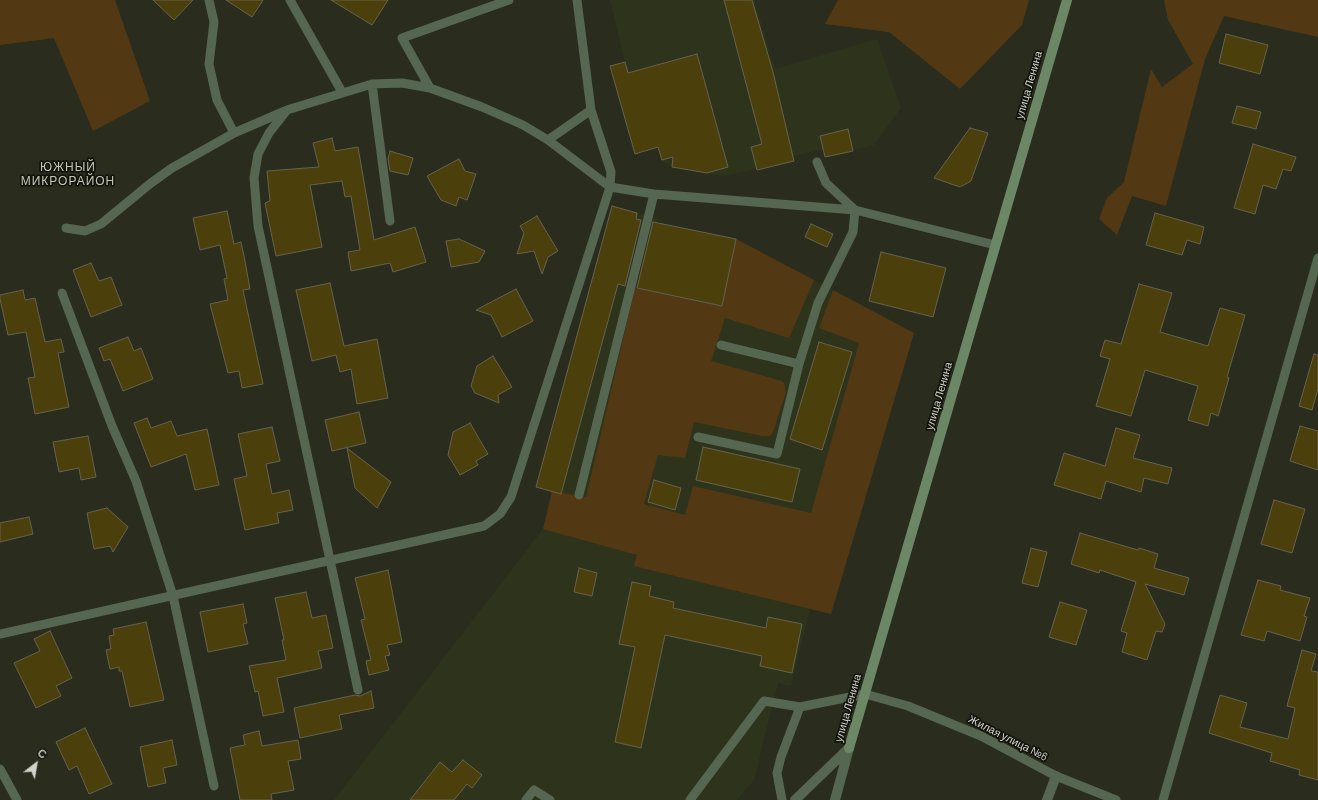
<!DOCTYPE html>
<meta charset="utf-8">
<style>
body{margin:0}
#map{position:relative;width:1318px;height:800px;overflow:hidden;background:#2a2d1d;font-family:Barlow,sans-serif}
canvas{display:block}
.north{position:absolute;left:16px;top:744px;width:40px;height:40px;-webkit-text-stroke:3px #13140d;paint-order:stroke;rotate:31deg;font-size:11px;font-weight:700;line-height:16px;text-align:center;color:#d0d3c9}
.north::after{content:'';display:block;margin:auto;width:14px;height:18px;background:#d0d3c9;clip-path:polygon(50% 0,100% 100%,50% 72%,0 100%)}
</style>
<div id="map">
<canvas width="1318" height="800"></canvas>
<div class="north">С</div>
</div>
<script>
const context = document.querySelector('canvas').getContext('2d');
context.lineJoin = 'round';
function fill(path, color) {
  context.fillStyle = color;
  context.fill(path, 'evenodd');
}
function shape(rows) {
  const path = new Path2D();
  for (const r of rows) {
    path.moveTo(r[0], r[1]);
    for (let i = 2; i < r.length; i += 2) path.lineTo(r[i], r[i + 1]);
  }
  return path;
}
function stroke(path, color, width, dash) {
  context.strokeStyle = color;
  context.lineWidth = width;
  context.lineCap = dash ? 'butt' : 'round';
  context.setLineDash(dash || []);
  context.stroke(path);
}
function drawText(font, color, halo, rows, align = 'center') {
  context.font = font + ' Barlow,sans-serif';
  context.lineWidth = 3.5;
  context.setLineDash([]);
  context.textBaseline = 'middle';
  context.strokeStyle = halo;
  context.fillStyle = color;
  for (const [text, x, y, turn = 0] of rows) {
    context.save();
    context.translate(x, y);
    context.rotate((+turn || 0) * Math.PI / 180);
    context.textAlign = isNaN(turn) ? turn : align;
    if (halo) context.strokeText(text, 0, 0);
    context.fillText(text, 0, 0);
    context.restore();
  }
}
fill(shape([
 [610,0,754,0,775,69,877,39,901,108,874,145,825,157,823,149,794,156,794,161,723,176,672,167,661,160,658,147,635,154,610,66,625,62],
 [612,206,658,218,657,223,736,239,914,333,831,614,810,609,791,686,778,683,754,780,737,800,334,800,543,529,552,492,536,487]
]), '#2e331c');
fill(shape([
 [0,0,115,0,150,101,93,131,54,38,0,45],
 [838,0,1029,0,1022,25,960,89,889,32,825,24],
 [1164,0,1318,0,1318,37,1224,16,1205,59,1166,206,1132,196,1117,235,1099,219,1107,198,1124,182,1151,69,1162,87,1193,64,1168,20],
 [736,239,814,280,789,338,725,318,711,361,782,381,784,383,786,392,773,432,770,436,762,436,694,422,685,458,658,455,644,504,685,515,693,486,811,513,859,343,819,328,833,290,914,333,831,614,634,566,637,555,543,529,552,491,586,497,635,288,722,306]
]), '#523914');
const building = shape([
 [153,0,193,0,174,20,153,0],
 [226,0,263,0,252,17,226,0],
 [331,0,388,0,372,25,331,0],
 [724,0,752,0,773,72,794,161,757,170,751,147,762,144,724,0],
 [1226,34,1268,45,1260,74,1219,63,1226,34],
 [697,54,728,167,707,173,672,167,673,157,662,160,658,147,635,154,610,66,625,62,628,73,697,54],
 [1237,106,1261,112,1256,129,1232,123,1237,106],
 [970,128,988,133,971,181,960,187,934,178,970,128],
 [848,129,853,151,825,157,820,136,848,129],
 [332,138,335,151,358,147,374,240,415,227,426,262,393,272,390,263,351,271,348,252,360,250,351,196,345,197,342,181,310,185,322,247,276,256,265,203,270,201,267,171,319,167,313,143,332,138],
 [1253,144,1296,157,1291,171,1283,169,1276,189,1263,185,1255,214,1234,208,1253,144],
 [390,151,413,158,408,175,390,171,388,159,390,151],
 [459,159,465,171,476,174,467,200,459,197,456,206,441,200,427,176,459,159],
 [612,206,637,213,636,219,641,220,625,286,618,284,561,494,536,487,612,206],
 [227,211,234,244,241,242,244,256,250,289,243,290,263,384,242,388,239,371,228,373,210,304,228,300,224,279,227,278,220,245,200,250,193,218,227,211],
 [1155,213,1204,227,1200,244,1187,240,1182,255,1146,245,1155,213],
 [537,216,558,251,548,257,542,274,534,251,517,254,524,233,520,226,537,216],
 [653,222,736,239,722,306,637,288,653,222],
 [811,224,833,234,827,247,805,237,811,224],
 [459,239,485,251,479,262,451,267,446,241,459,239],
 [881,252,946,268,933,317,869,301,881,252],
 [91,263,99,281,111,277,122,305,91,317,73,270,91,263],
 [330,283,344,346,377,339,388,398,357,404,351,369,340,372,336,355,312,361,296,290,330,283],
 [1139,284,1172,293,1160,332,1208,346,1220,308,1245,315,1227,377,1229,378,1218,416,1211,413,1208,426,1188,420,1198,386,1145,370,1131,416,1096,406,1110,359,1100,356,1105,340,1121,344,1139,284],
 [516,289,533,321,502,337,491,315,476,310,516,289],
 [23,290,25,300,35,298,45,342,61,339,64,352,58,353,69,407,35,414,28,378,35,377,26,332,8,335,0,299,0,295,23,290],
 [128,337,134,351,141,348,153,379,123,391,110,359,104,361,99,348,128,337],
 [819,342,852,352,822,450,790,439,819,342],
 [1314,354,1318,355,1318,389,1312,410,1299,406,1314,354],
 [493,356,512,387,498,395,499,403,475,393,471,386,477,366,493,356],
 [359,412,366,443,332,451,325,420,359,412],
 [147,418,151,428,171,421,177,436,207,429,219,485,195,490,186,454,151,467,134,423,147,418],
 [470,423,488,454,476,461,478,465,460,475,448,455,453,432,470,423],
 [1300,426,1318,431,1318,470,1290,461,1300,426],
 [272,427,280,461,266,464,272,494,289,490,293,510,277,513,279,523,245,530,234,479,247,476,238,434,272,427],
 [1116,428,1140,435,1133,458,1172,468,1168,484,1144,478,1141,492,1106,481,1101,499,1054,485,1064,453,1105,466,1116,428],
 [88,436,96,477,81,480,79,468,59,472,53,442,88,436],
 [703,447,800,469,792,502,696,480,703,447],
 [347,448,391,482,377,508,355,488,347,448],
 [654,480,681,488,675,510,648,502,654,480],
 [1274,500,1305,509,1292,553,1261,544,1274,500],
 [107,508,128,527,113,552,110,546,94,549,87,513,107,508],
 [29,517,33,534,0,542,0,523,29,517],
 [1080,533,1138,550,1139,548,1158,554,1154,568,1189,578,1184,595,1145,584,1165,624,1162,632,1156,631,1147,660,1122,652,1127,633,1121,631,1136,582,1100,570,1099,573,1071,564,1080,533],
 [1031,548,1047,552,1038,587,1022,583,1031,548],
 [579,568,597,573,592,596,574,592,579,568],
 [388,570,402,642,387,645,390,655,385,656,389,670,369,675,366,661,371,660,361,620,365,619,355,578,388,570],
 [1258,580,1281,586,1280,590,1310,598,1304,616,1307,617,1300,641,1267,631,1264,641,1241,635,1258,580],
 [632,582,651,586,649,596,674,602,673,608,766,628,768,617,802,624,792,673,760,666,762,656,665,635,641,748,615,742,635,647,619,644,632,582],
 [306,592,312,618,326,615,333,648,318,651,322,668,277,678,284,712,263,716,258,691,255,692,249,666,286,660,282,640,284,640,275,598,306,592],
 [1060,602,1087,610,1076,645,1049,637,1060,602],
 [243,604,247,623,243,624,248,644,208,652,200,612,243,604],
 [146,622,164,700,130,707,122,671,119,671,119,667,110,669,106,650,111,649,109,636,114,635,113,629,146,622],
 [50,631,72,678,56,686,61,696,36,708,14,663,40,651,34,639,50,631],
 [1302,650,1316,654,1311,671,1318,672,1318,780,1299,775,1300,770,1270,761,1272,753,1209,733,1220,695,1247,703,1240,727,1288,739,1295,708,1287,706,1302,650],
 [371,691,374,708,339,715,342,729,300,738,294,708,355,695,360,696,371,691],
 [85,728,112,784,89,794,77,766,69,770,56,742,85,728],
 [259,731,262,746,298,740,301,759,288,761,294,790,271,794,272,800,240,800,230,748,245,745,243,735,259,731],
 [172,740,177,765,163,768,166,783,148,787,140,747,172,740],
 [463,760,482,775,472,788,467,784,454,800,410,800,440,762,452,772,463,760]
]);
fill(building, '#4b400b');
stroke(building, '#666250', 1);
stroke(shape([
 [209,0,214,22,209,64,217,100,234,133],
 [290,0,342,92],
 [372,84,390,221],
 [430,88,402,38,509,0],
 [591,110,611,172,610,187],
 [548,140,591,110,577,0],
 [66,228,85,231,101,224,151,183,172,168,234,133,285,111],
 [62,293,112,426,136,481,173,596,214,786],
 [721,345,799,364],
 [698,437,777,454,799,364,818,303,853,232,855,210,826,183,817,162],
 [579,495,654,194],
 [0,634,484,526,500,514,511,497,610,187,654,194,855,210,995,245],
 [358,690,258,226,254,178,258,154,269,133,287,110,372,84,402,83,430,88,482,107,523,125,548,140,610,187],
 [0,769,17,800],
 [526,800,534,790,550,800],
 [690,800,764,701,800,707,865,694,908,706,981,736,1056,776,1116,800],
 [782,800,777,773,781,757,800,707],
 [1163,800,1318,258]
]), '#556651', 9);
stroke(shape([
 [795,800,849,748],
 [835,800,849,748],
 [1047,800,1056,776]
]), '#556651', 10);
stroke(shape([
 [849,748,1067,0]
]), '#6c8765', 10);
drawText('11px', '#d0d3c9', '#13140d', [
 ["улица Ленина",1029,85,-74],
 ["улица Ленина",939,396,-74],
 ["улица Ленина",848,708,-74],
 ["Жилая улица №6",1008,738,27]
]);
context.letterSpacing = '1px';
drawText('12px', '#c3c8b4', '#13140d', [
 ["ЮЖНЫЙ",68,167],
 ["МИКРОРАЙОН",68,181]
]);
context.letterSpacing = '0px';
</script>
